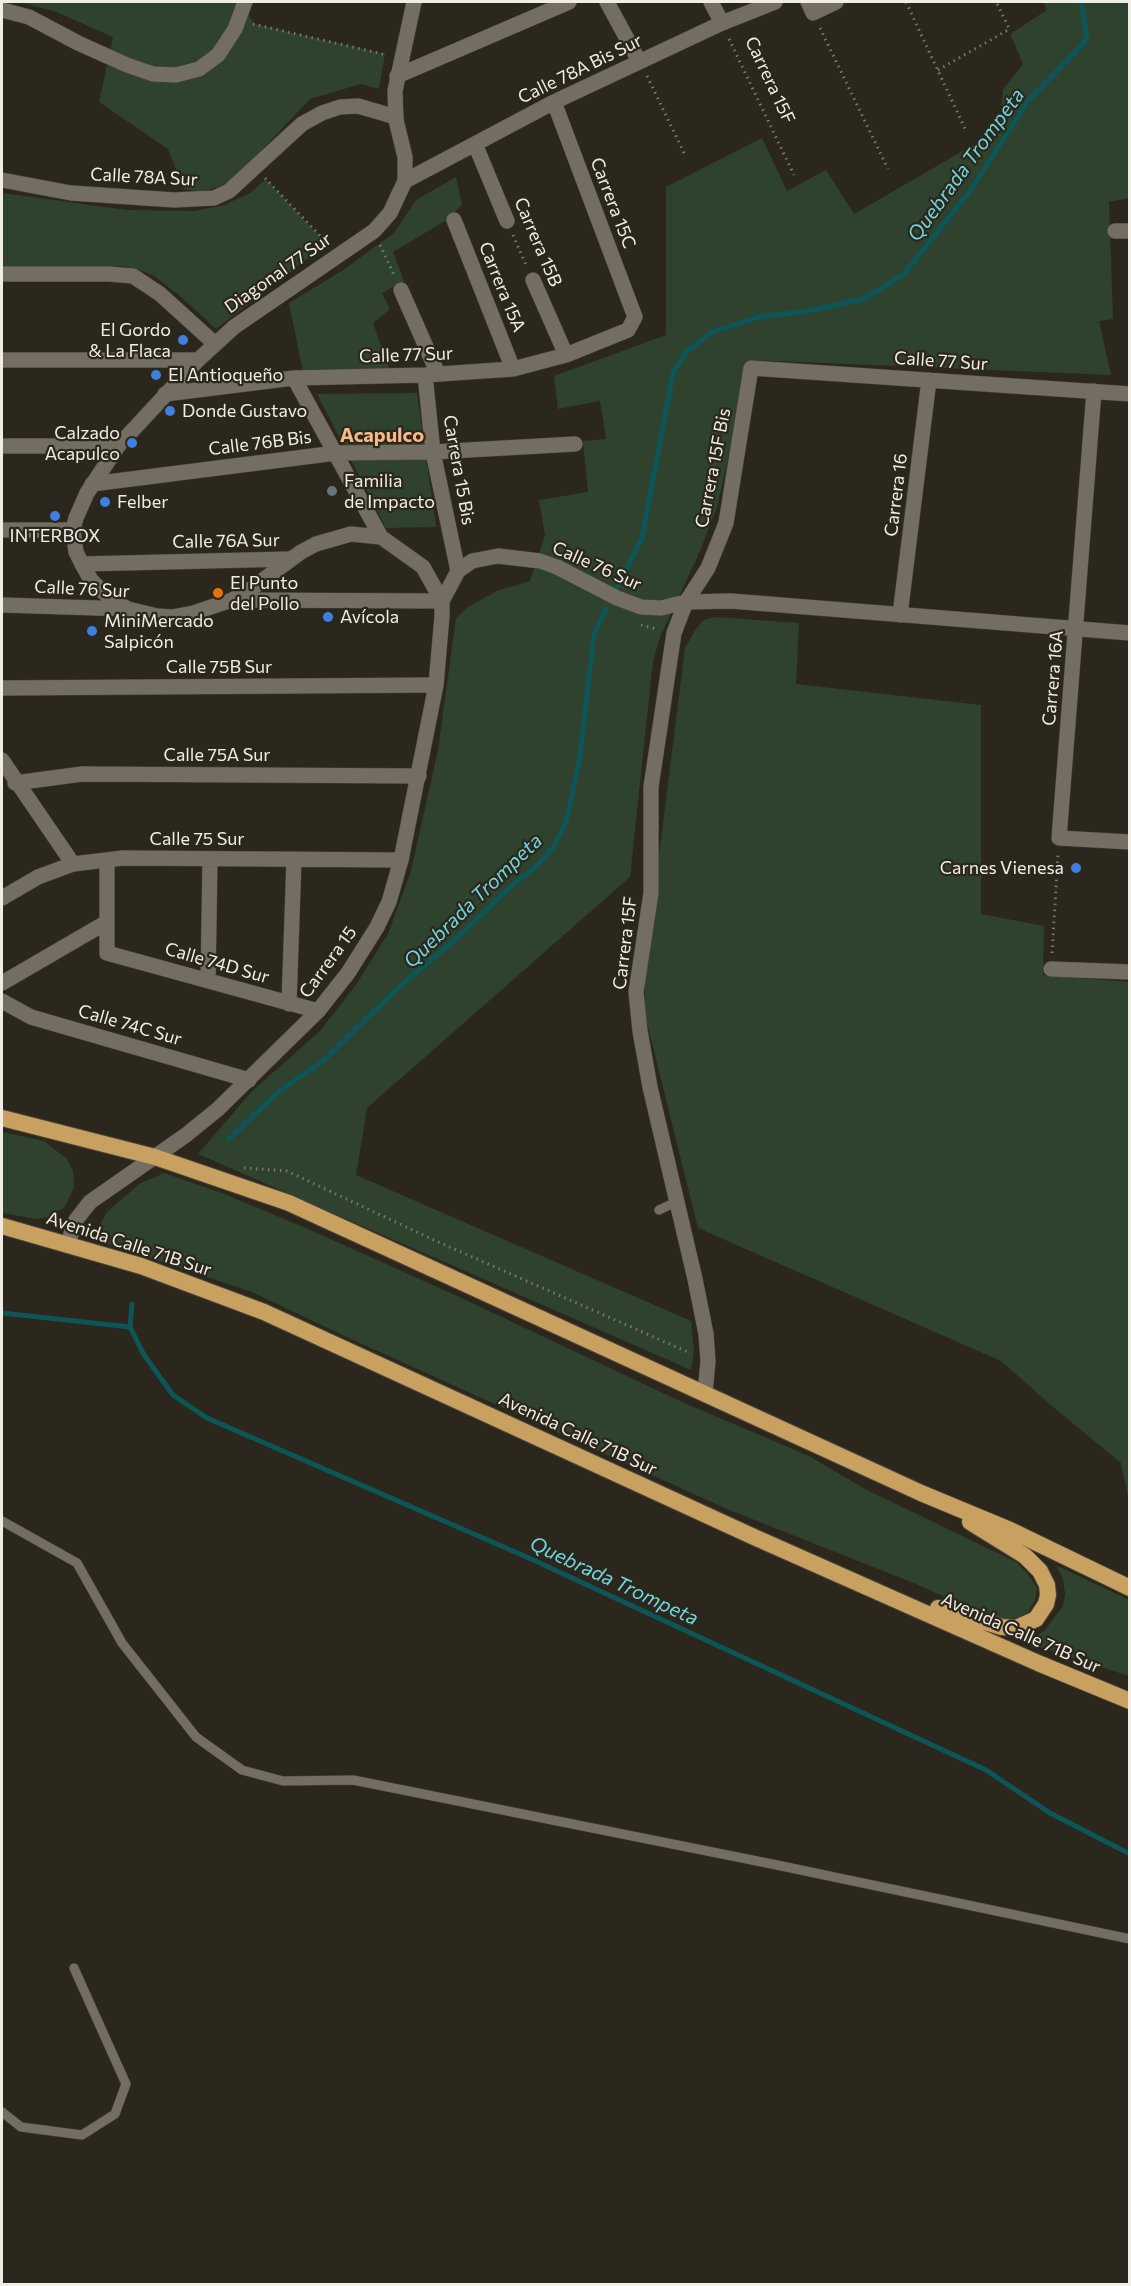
<!DOCTYPE html>
<meta charset="utf-8">
<style>
body{margin:0}
#map{position:relative;width:1131px;height:2286px;overflow:hidden;background:#2b271d;font-family:Commissioner,sans-serif}
canvas{display:block}
.frame{position:absolute;inset:0;border:3px solid #f0ede6;pointer-events:none}
</style>
<div id="map">
<canvas width="1131" height="2286"></canvas>
<div class="frame"></div>
</div>
<script>
const context = document.querySelector('canvas').getContext('2d');
context.lineJoin = 'round';
function fill(path, color) {
  context.fillStyle = color;
  context.fill(path, 'evenodd');
}
function shape(rows) {
  const path = new Path2D();
  for (const r of rows) {
    path.moveTo(r[0], r[1]);
    for (let i = 2; i < r.length; i += 2) path.lineTo(r[i], r[i + 1]);
  }
  return path;
}
function stroke(path, color, width, dash) {
  context.strokeStyle = color;
  context.lineWidth = width;
  context.lineCap = dash ? 'butt' : 'round';
  context.setLineDash(dash || []);
  context.stroke(path);
}
function drawText(font, color, halo, rows, align = 'center') {
  context.font = font + ' Commissioner,sans-serif';
  context.lineWidth = 4.5;
  context.setLineDash([]);
  context.textBaseline = 'middle';
  context.strokeStyle = halo;
  context.fillStyle = color;
  for (const [text, x, y, turn = 0] of rows) {
    context.save();
    context.translate(x, y);
    context.rotate((+turn || 0) * Math.PI / 180);
    context.textAlign = isNaN(turn) ? turn : align;
    if (halo) context.strokeText(text, 0, 0);
    context.fillText(text, 0, 0);
    context.restore();
  }
}
fill(shape([
 [19,2,241,2,254,24,385,54,379,89,361,84,310,99,239,174,222,185,202,192,184,189,168,149,99,102,113,37,54,11],
 [1043,2,1129,2,1129,198,1109,202,1113,319,1099,321,1111,375,751,360,717,507,698,556,660,637,653,661,630,877,367,1108,356,1175,691,1321,694,1351,691,1370,198,1154,252,1091,319,1032,355,986,388,934,411,871,438,750,456,618,468,607,497,591,530,581,545,535,539,500,588,492,583,441,606,439,600,401,558,409,554,376,666,335,666,187,762,138,787,191,826,170,854,214,999,130,1003,89,1023,64,1010,34,1047,10],
 [456,177,462,205,445,221,393,252,404,281,382,293,390,309,373,323,390,370,303,372,289,303,343,270,394,233,416,200],
 [266,179,327,244,216,329,180,296,154,276,137,269,120,266,2,266,2,193,128,210,195,211,224,205,250,193],
 [417,393,436,527,386,528,317,394],
 [715,617,799,623,796,684,981,705,981,914,1044,926,1043,975,1129,982,1129,1501,1121,1463,1053,1407,1001,1361,698,1228,645,1015,645,967,685,648,695,630,704,620],
 [2,1132,44,1141,67,1159,73,1171,74,1187,65,1207,48,1217,36,1219,2,1213],
 [164,1173,222,1193,308,1229,455,1295,682,1402,809,1456,865,1489,1016,1562,1027,1573,1037,1588,1035,1600,1028,1612,1018,1617,1004,1620,987,1616,916,1584,727,1509,351,1339,252,1292,98,1241,97,1231,106,1213,139,1184],
 [1056,1565,1129,1600,1129,1676,1028,1643,1045,1630,1063,1606,1065,1594,1063,1579]
]), '#2f422e');
stroke(shape([
 [617,587,642,538,673,373,686,352,712,332,759,317,809,311,863,299,903,275,970,191,1028,101,1081,46,1087,37,1081,2],
 [229,1139,277,1093,323,1061,399,987,457,938,508,889,534,868,553,848,566,822,580,757,594,634,606,609],
 [132,1304,130,1327,144,1355,173,1395,207,1418,529,1558,986,1770,1050,1813,1130,1854],
 [2,1313,130,1327]
]), '#0c5558', 5);
const service = shape([
 [659,1210,676,1202],
 [2,1521,77,1563,122,1643,196,1737,242,1770,283,1781,353,1780,772,1864,1130,1939],
 [2,2112,21,2127,82,2135,115,2114,126,2084,74,1968]
]);
const minor = shape([
 [607,2,639,61],
 [711,2,722,23],
 [808,2,813,13,836,2],
 [2,10,29,17,78,43,127,65,153,74,176,75,199,69,218,55,235,29,245,2],
 [397,76,569,2],
 [475,144,507,221],
 [2,180,71,193,174,200,214,198,229,191,302,124,322,113,340,107,358,106,396,117],
 [405,181,554,102,722,23,775,2],
 [454,220,513,369],
 [1115,231,1130,231],
 [2,274,109,274,133,276,160,294,214,343],
 [533,280,566,355],
 [401,290,438,374],
 [2,360,198,360],
 [425,375,433,452,458,571],
 [294,378,381,537],
 [1094,391,1059,838,1130,842],
 [165,394,294,378,425,375,513,369,566,355,628,330,635,317,554,102],
 [2,446,118,446],
 [92,484,336,453,433,452,575,444],
 [2,530,73,530],
 [82,564,289,559],
 [232,600,442,601,458,571,472,561,498,556,540,561,557,567,617,598,641,607,661,608,686,602,731,601,1130,633],
 [2,605,128,609],
 [900,615,929,380],
 [2,688,436,685],
 [2,760,73,864],
 [15,783,82,774,419,776],
 [107,860,107,953,318,1011],
 [2,898,38,877,73,864,123,858,401,860],
 [1051,969,1130,972],
 [208,981,210,859],
 [2,983,107,922],
 [2,1001,31,1017,249,1080],
 [289,1004,294,859],
 [705,1393,708,1361,706,1334,695,1279,650,1087,640,1031,636,992,651,893,651,787,674,633,686,602,708,568,726,523,751,368,1130,394]
]);
const tertiary = shape([
 [68,1243,76,1220,90,1202,186,1135,218,1109,318,1011,348,973,377,927,389,902,401,860,436,685,442,616,442,601,423,567,381,537,351,534,316,544,301,552,248,591,232,600,193,613,172,617,157,616,128,609,114,601,101,590,91,580,82,564,76,552,73,530,76,518,87,493,118,446,198,360,234,327,374,231,390,213,405,181,405,157,396,120,395,91,414,2]
]);
const trunk = shape([
 [2,1118,155,1157,289,1203,921,1493,1010,1530,1130,1588],
 [2,1226,141,1266,264,1312,754,1537,1038,1663,1130,1701],
 [938,1608,1002,1627,1016,1628,1036,1619,1046,1604,1048,1595,1047,1585,1040,1571,1025,1556,970,1522]
]);
stroke(service, '#49443d', 10);
stroke(minor, '#49443d', 16);
stroke(tertiary, '#49443d', 16);
stroke(trunk, '#49443d', 18);
stroke(shape([
 [906,2,966,131],
 [253,24,387,55],
 [820,28,888,169],
 [729,39,794,175],
 [938,70,1008,30,1009,28,996,2],
 [647,76,686,157],
 [265,178,327,243],
 [513,235,526,265],
 [380,245,394,275],
 [641,625,657,629],
 [1052,953,1058,855],
 [244,1168,287,1171,436,1241,690,1353]
]), '#7b776f', 3, [1.5, 4.5]);
stroke(service, '#736d62', 9);
stroke(minor, '#736d62', 15);
stroke(tertiary, '#736d62', 15);
stroke(trunk, '#c8a05f', 16);
for (const [x, y, r, color] of [
 [183,340,6,"#3f7fe0"],
 [156,375,6,"#3f7fe0"],
 [170,411,6,"#3f7fe0"],
 [132,443,6,"#3f7fe0"],
 [332,491,6,"#6b7280"],
 [105,502,6,"#3f7fe0"],
 [55,516,6,"#3f7fe0"],
 [218,593,6,"#e8710a"],
 [328,617,6,"#3f7fe0"],
 [92,631,6,"#3f7fe0"],
 [1076,868,6,"#3f7fe0"]
]) {
  const dot = new Path2D();
  dot.arc(x, y, r, 0, 2 * Math.PI);
  context.fillStyle = color;
  context.fill(dot);
  stroke(dot, '#2b271d', 2);
}
drawText('18px', '#f0ede6', '#2b271d', [
 ["Calle 78A Bis Sur",580,69,-26],
 ["Carrera 15F",770,80,65],
 ["Calle 78A Sur",144,177,3],
 ["Carrera 15C",613,203,69],
 ["Carrera 15B",538,242,67],
 ["Diagonal 77 Sur",278,273,-35],
 ["Carrera 15A",502,287,68],
 ["Calle 77 Sur",406,355,-2],
 ["Calle 77 Sur",941,361,4],
 ["Calle 76B Bis",260,443,-7],
 ["Carrera 15F Bis",713,468,-79],
 ["Carrera 15 Bis",459,470,80],
 ["Carrera 16",896,495,-83],
 ["Calle 76A Sur",226,541,-1],
 ["Calle 76 Sur",597,566,24],
 ["Calle 76 Sur",82,589,3],
 ["Calle 75B Sur",219,667],
 ["Carrera 16A",1053,678,-85],
 ["Calle 75A Sur",217,755],
 ["Calle 75 Sur",197,839],
 ["Carrera 15F",625,943,-83],
 ["Carrera 15",328,962,-54],
 ["Calle 74D Sur",217,963,16],
 ["Calle 74C Sur",130,1025,16],
 ["Avenida Calle 71B Sur",129,1244,18],
 ["Avenida Calle 71B Sur",578,1434,25],
 ["Avenida Calle 71B Sur",1021,1633,24]
]);
drawText('18px', '#f0ede6', '#2b271d', [
 ["El Gordo",171,330,"right"],
 ["& La Flaca",171,351,"right"],
 ["El Antioqueño",168,375],
 ["Donde Gustavo",182,411],
 ["Calzado",120,433,"right"],
 ["Acapulco",120,454,"right"],
 ["Familia",344,481],
 ["de Impacto",344,502],
 ["Felber",117,502],
 ["INTERBOX",55,536,"center"],
 ["El Punto",230,583],
 ["del Pollo",230,604],
 ["Avícola",340,617],
 ["MiniMercado",104,621],
 ["Salpicón",104,642],
 ["Carnes Vienesa",1064,868,"right"]
], 'left');
drawText('italic 20px', '#70d6db', '#2b271d', [
 ["Quebrada Trompeta",966,165,-54],
 ["Quebrada Trompeta",473,901,-44],
 ["Quebrada Trompeta",614,1581,25]
]);
drawText('bold 20px', '#f9b986', '#2b271d', [
 ["Acapulco",382,435]
]);
</script>
